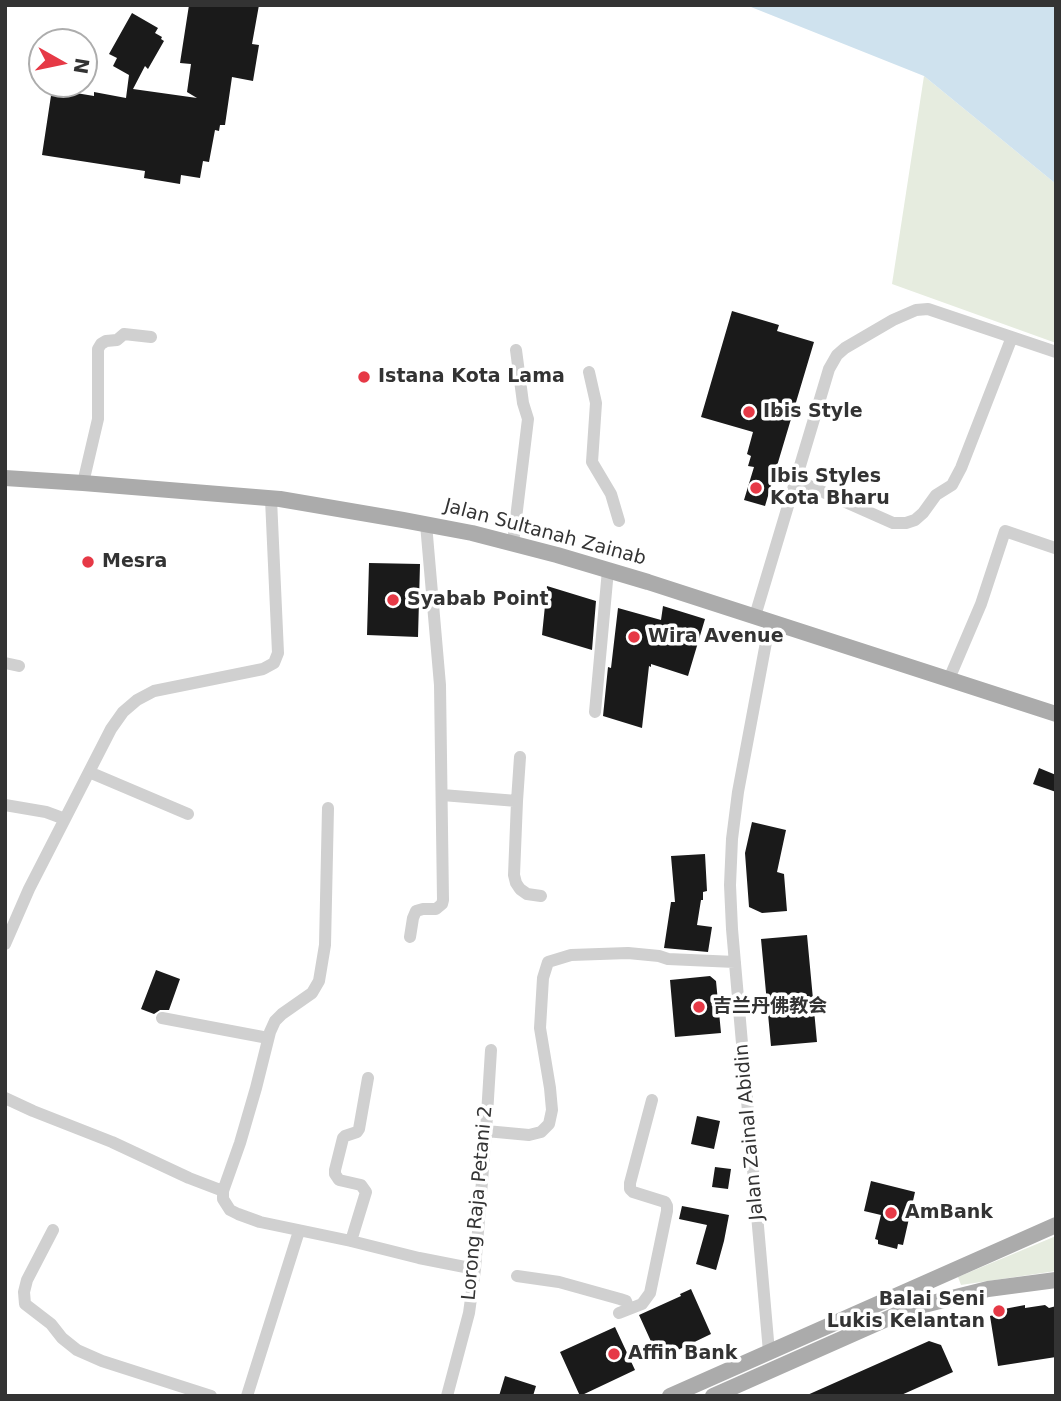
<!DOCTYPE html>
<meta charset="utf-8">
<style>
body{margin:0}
#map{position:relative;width:1061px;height:1401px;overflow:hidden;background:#fff;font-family:"DejaVu Sans",sans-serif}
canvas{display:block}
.frame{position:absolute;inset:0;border:7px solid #333;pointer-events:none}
.north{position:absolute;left:28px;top:28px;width:70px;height:70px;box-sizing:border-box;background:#fff;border:2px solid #adadad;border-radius:50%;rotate:99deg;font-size:19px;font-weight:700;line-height:28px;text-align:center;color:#333}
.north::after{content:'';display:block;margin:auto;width:24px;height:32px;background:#e63946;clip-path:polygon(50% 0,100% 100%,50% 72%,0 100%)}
</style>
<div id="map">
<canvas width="1061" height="1401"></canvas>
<div class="frame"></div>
<div class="north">N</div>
</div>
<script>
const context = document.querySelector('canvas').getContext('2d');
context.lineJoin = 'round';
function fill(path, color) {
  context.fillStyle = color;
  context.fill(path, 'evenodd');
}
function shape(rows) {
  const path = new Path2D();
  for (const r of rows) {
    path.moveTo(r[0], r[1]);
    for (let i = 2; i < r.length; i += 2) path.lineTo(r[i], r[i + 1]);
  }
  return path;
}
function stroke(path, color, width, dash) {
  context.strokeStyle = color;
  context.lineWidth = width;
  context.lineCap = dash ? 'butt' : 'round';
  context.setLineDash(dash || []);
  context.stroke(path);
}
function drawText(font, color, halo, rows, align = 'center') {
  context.font = font + ' "DejaVu Sans","Noto Sans SC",sans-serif';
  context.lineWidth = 7;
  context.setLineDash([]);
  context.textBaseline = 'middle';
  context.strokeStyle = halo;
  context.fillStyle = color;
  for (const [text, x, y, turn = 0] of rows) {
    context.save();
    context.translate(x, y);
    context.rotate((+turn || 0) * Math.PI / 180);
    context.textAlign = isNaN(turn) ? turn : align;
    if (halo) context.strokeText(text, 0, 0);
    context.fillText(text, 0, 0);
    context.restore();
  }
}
fill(shape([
 [924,76,1056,184,1056,343,892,284],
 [1056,1236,1056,1271,961,1285,958,1277]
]), '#e6ecdf');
fill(shape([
 [746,5,1056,5,1056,184,924,76]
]), '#cfe2ee');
fill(shape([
 [189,5,259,5,252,44,259,45,253,81,232,77,225,125,220,125,219,131,215,130,209,162,203,161,200,178,181,175,180,184,144,178,145,171,42,155,52,89,94,96,94,92,126,98,129,75,113,66,117,58,109,54,132,13,158,28,155,33,162,37,161,39,164,41,148,69,145,66,133,89,197,98,187,92,191,64,180,63],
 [732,311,779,325,777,331,814,342,765,506,744,500,754,467,748,466,751,456,747,454,753,432,701,417],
 [369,563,420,564,418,637,367,635],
 [547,586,596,601,592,650,542,635],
 [663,606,705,619,688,676,651,664,651,667,649,666,642,728,603,716,608,667,611,668,618,608,661,620],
 [1039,768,1056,775,1056,792,1033,784],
 [752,822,786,830,777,872,784,874,787,911,762,913,749,907,745,853],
 [705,854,707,891,703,892,703,900,701,900,697,925,712,927,708,952,664,948,671,902,675,902,671,856],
 [807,935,817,1042,771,1046,761,939],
 [156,970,180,979,169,1010,160,1010,154,1014,141,1009],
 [710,976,716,981,721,1033,675,1037,670,980],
 [697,1116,720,1121,714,1149,691,1144],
 [715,1167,731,1169,728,1189,712,1187],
 [871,1181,915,1192,903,1245,898,1244,897,1249,878,1244,878,1240,875,1239,881,1215,864,1211],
 [682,1206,729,1215,724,1241,716,1270,696,1264,707,1225,679,1219],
 [691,1289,711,1334,659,1359,639,1315,681,1296,680,1294],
 [1003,1305,1004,1309,1025,1305,1025,1308,1045,1305,1049,1308,1056,1306,1056,1357,998,1366,990,1316,994,1315,992,1307],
 [615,1327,635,1370,580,1396,560,1352],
 [929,1341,941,1345,953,1372,899,1396,805,1396],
 [505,1376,536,1386,533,1396,499,1396]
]), '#1a1a1a');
stroke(shape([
 [589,372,596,403,592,462,611,494,619,521],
 [796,480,893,523,906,523,915,520,923,513,936,495,952,485,961,468,1012,337],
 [83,483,98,419,98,349,101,344,106,341,117,340,124,334,151,337],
 [513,543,528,419,523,403,516,350],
 [755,616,829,369,837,355,845,348,893,320,916,310,928,309,1056,352],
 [5,663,19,666],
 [949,679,981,604,1005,531,1055,548],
 [595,712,608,570],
 [89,772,188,814],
 [442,795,517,801,514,875,516,883,520,889,527,894,541,896],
 [517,801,520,757],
 [5,805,46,812,65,819],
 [328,808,325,945,319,981,312,993,282,1014,275,1021,270,1032,256,1088,240,1143,223,1191,223,1199,230,1210,238,1214,260,1222,351,1241,419,1258,475,1269],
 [410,937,413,918,416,911,423,909,436,909,442,904,443,900,440,685,426,524],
 [5,944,29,889,111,729,123,712,137,700,154,691,263,669,274,663,278,653,271,499],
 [162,1018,268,1038],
 [5,1098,33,1111,112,1142,189,1178,223,1191],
 [486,1131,529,1135,541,1132,549,1124,552,1110,550,1088,540,1028,543,978,548,962,571,955,628,953,659,956,668,959,735,962],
 [53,1230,27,1280,24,1292,25,1304,51,1324,62,1338,77,1350,102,1361,211,1396],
 [351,1241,366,1192,361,1185,339,1180,335,1174,335,1170,343,1138,345,1136,357,1132,359,1129,368,1078],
 [517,1276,559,1282,620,1299,626,1301,629,1309],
 [619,1313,642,1304,650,1293,667,1211,667,1206,665,1202,633,1192,630,1189,630,1183,652,1100],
 [769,1352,732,929,730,885,732,839,738,792,770,621],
 [247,1396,299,1231],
 [447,1396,469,1313,475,1269,486,1131,491,1050]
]), '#d0d0d0', 12);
stroke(shape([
 [5,478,83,483,280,499,403,520,472,533,557,555,648,582,1056,714],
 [670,1396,1056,1225],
 [713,1396,898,1314,924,1305,988,1289,1056,1280]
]), '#ababab', 16);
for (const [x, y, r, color] of [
 [364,377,7,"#e63946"],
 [749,412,7,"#e63946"],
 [756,488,7,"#e63946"],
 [88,562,7,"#e63946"],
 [393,600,7,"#e63946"],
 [634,637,7,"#e63946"],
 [699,1007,7,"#e63946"],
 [891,1213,7,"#e63946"],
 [999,1311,7,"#e63946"],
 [614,1354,7,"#e63946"]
]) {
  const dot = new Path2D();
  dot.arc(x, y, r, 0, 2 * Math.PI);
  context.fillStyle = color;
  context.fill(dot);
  stroke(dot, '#fff', 2.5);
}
drawText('bold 19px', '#333', '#fff', [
 ["Istana Kota Lama",378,377],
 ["Ibis Style",763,412],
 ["Ibis Styles",770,477],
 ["Kota Bharu",770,499],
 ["Mesra",102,562],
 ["Syabab Point",407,600],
 ["Wira Avenue",648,637],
 ["吉兰丹佛教会",713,1007],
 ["AmBank",905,1213],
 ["Balai Seni",985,1300,"right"],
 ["Lukis Kelantan",985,1322,"right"],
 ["Affin Bank",628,1354]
], 'left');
drawText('19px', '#333', '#fff', [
 ["Jalan Sultanah Zainab",545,533,15],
 ["Jalan Zainal Abidin",750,1132,-95],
 ["Lorong Raja Petani 2",478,1203,-85]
]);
</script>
